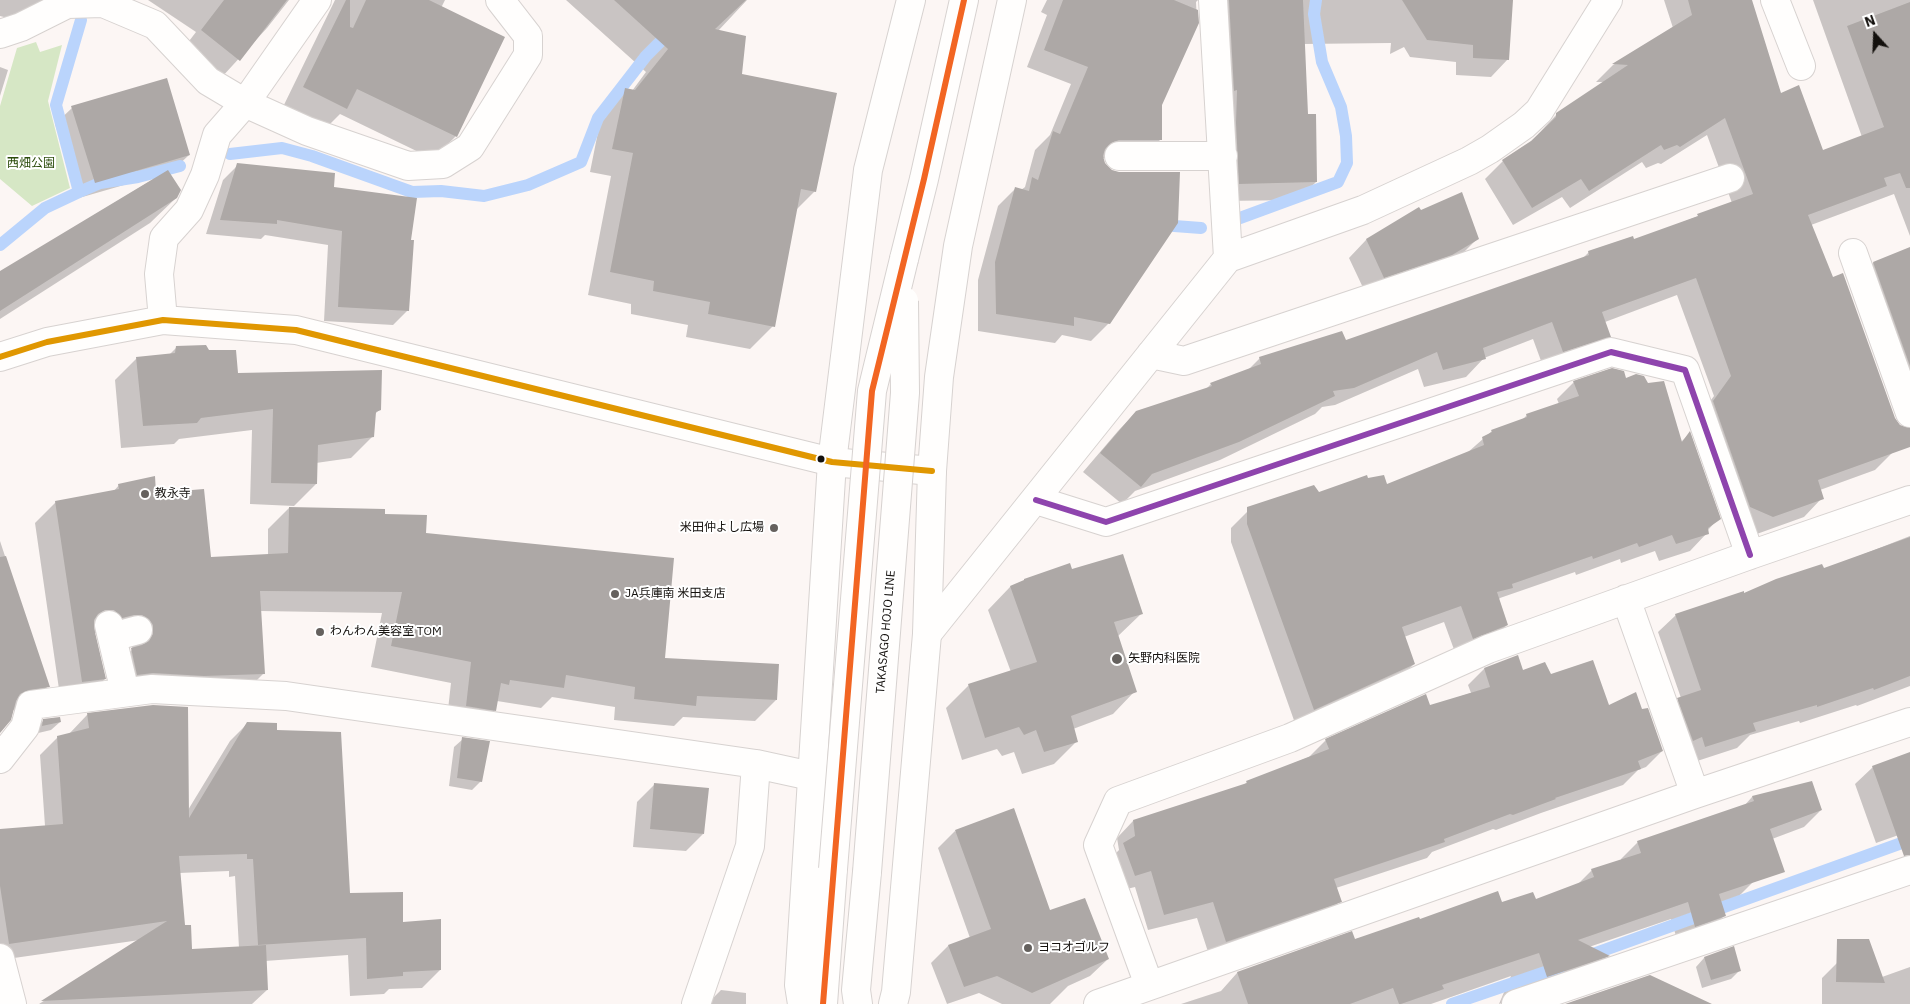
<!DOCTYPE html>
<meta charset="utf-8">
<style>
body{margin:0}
#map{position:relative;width:1910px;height:1004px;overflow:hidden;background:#fcf6f4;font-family:"IBM Plex Sans",sans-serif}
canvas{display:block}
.north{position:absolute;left:1850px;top:10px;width:50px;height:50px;-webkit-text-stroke:4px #fff;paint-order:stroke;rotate:340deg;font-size:14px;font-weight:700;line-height:20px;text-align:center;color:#14110e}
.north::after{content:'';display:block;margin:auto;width:18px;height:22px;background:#14110e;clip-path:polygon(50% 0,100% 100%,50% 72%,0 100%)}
</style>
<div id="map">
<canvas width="1910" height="1004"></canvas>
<div class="north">N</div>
</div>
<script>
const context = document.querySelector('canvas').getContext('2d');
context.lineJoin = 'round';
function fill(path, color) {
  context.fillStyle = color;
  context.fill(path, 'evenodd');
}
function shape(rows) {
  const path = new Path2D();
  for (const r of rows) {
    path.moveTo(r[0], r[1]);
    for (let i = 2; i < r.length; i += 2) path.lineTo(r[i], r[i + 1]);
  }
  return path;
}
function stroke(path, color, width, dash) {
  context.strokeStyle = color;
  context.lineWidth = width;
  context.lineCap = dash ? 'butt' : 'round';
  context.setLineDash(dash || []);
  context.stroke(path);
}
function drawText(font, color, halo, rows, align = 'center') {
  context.font = font + ' "IBM Plex Sans","Noto Sans JP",sans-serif';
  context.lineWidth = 4;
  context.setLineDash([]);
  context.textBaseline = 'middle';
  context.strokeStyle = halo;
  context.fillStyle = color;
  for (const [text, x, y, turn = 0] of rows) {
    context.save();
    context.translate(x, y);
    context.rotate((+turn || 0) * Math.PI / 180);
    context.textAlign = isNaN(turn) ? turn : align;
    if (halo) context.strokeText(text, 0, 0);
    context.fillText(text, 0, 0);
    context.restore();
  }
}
fill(shape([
 [36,42,40,52,62,45,48,101,70,188,32,206,0,179,0,106,17,48]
]), '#d6e7c5');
fill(shape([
 [0,0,44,0,30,13,12,19,0,16],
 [148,0,289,0,267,28,221,78,183,49,196,32],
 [335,0,445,0,441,8,456,136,433,159,340,114,323,131,281,111],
 [566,0,747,0,718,31,740,75,815,191,796,210,773,326,750,349,686,337,688,325,631,314,631,304,588,295,611,176,590,172,602,112,625,89,632,91,646,72],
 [1047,0,1198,0,1196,2,1197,22,1161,105,1160,140,1143,157,1103,158,1109,323,1091,341,1062,335,1055,343,978,331,978,280,998,206,1015,189,1021,190,1025,187,1035,150,1050,135,1071,84,1027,67,1047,15,1041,12],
 [1205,0,1512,0,1508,59,1491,77,1456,75,1456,62,1410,57,1404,47,1390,54,1391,43,1304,44,1306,115,1316,182,1298,200,1222,201],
 [1664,0,1751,0,1780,94,1822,151,1862,137,1813,0,1910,0,1910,236,1894,194,1811,225,1832,278,1894,419,1899,426,1907,430,1855,281,1873,263,1910,249,1910,441,1893,452,1875,470,1820,490,1822,498,1804,517,1754,535,1695,421,1714,396,1677,295,1605,322,1610,337,1592,355,1544,369,1533,339,1484,358,1466,377,1424,387,1418,369,1335,405,1322,407,1315,414,1220,460,1135,491,1122,504,1083,472,1118,431,1136,412,1205,390,1211,384,1247,371,1260,358,1345,342,1582,259,1589,252,1634,241,1732,203,1707,135,1661,164,1658,163,1646,168,1642,162,1570,208,1562,197,1513,225,1485,179,1503,161,1531,142,1557,114,1604,82,1596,82,1613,65,1673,28],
 [0,67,8,70,0,96],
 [72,108,189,155,172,171,168,172,176,198,150,223,0,319,0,272,162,174,79,198,55,124],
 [238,165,332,188,409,241,408,310,393,325,324,321,328,245,265,235,261,239,206,234,223,180],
 [1419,209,1421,212,1478,238,1460,256,1366,294,1349,258,1366,240],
 [177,347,209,352,237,374,380,409,374,415,373,436,351,458,316,463,316,484,294,506,250,504,252,430,179,439,174,444,121,448,115,380,137,358,169,355],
 [1625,379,1681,442,1689,434,1719,518,1707,531,1707,533,1690,551,1659,561,1655,551,1621,563,1620,559,1576,575,1575,572,1500,598,1498,600,1507,625,1490,642,1456,655,1444,622,1404,637,1414,664,1397,681,1296,726,1231,542,1231,528,1248,511,1319,494,1367,480,1386,486,1467,453,1492,431,1522,420,1527,415,1559,404,1557,399,1574,382],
 [119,485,155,494,210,559,268,555,268,529,289,508,384,515,425,534,664,659,776,700,755,721,683,717,674,726,614,720,615,707,552,697,541,708,497,701,495,710,474,731,446,727,451,683,371,667,382,613,260,611,264,673,243,694,182,696,110,670,133,649,128,639,101,638,93,631,105,679,84,700,61,703,35,523,56,502,113,492],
 [1910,536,1910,686,1857,706,1856,705,1800,723,1799,721,1750,735,1737,748,1688,764,1661,716,1681,698,1658,632,1676,615,1823,570],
 [0,541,48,686,27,708,12,710,0,732],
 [1071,571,1141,614,1117,637,1135,691,1113,714,1073,729,1076,742,1054,764,1022,774,1014,752,1002,756,997,749,962,760,946,708,969,685,1011,672,988,610,1010,587],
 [1484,669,1523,672,1550,676,1609,707,1641,711,1662,751,1646,767,1638,770,1623,785,1541,813,1496,830,1493,829,1432,852,1427,858,1336,888,1340,901,1324,918,1210,958,1197,918,1148,930,1135,887,1119,891,1108,861,1119,850,1117,838,1133,821,1244,785,1247,782,1309,757,1326,740,1471,693,1468,685],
 [153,706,188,810,230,741,248,723,275,731,348,895,402,923,440,970,422,988,389,989,384,994,350,996,348,955,265,961,267,990,252,1004,39,1004,140,940,0,960,0,830,45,826,40,755,58,737,69,734,87,715],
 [229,871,229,877,235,876,239,948,191,950,184,927,179,873],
 [44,720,60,722,51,730,34,734,35,729],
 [463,739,481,781,472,790,449,786,454,747],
 [1910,753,1910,831,1876,843,1855,784,1873,767],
 [1811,782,1821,810,1804,827,1772,839,1754,881,1736,899,1721,904,1724,916,1707,933,1678,943,1671,919,1589,947,1608,956,1591,972,1499,1004,1511,976,1431,1004,1181,1004,1221,991,1237,973,1419,921,1501,904,1535,900,1577,885,1592,870,1621,860,1621,859,1638,842,1744,806,1752,797],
 [654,785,703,834,686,851,633,847,637,802],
 [955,831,1049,912,1108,959,1090,976,1068,986,1050,1004,1002,1004,979,993,947,1004,931,963,948,946,970,938,938,848],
 [1704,958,1740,970,1731,979,1702,988,1696,967],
 [1837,963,1882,977,1910,967,1910,1004,1822,1004,1822,978],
 [721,990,746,993,746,1004,711,1004,712,999]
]), '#0003');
stroke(shape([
 [230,154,282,148,312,156,412,192,441,191,484,196,528,185,581,162,598,118,646,56,672,30],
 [79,192,56,105,81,20],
 [1240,218,1338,182,1347,163,1346,136,1341,107,1322,62,1314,14,1316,0],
 [1161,225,1201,228],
 [0,245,45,208,79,192,100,183,138,177,180,166],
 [1585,957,1910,840],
 [1452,1004,1560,967]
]), '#bad4fc', 12);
fill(shape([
 [224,0,287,0,240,61,201,30],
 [346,0,350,0,350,27,353,28,366,0,429,0,505,37,457,137,357,89,347,109,303,87],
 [614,0,746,0,715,29,746,36,742,74,837,93,816,192,801,189,775,327,708,314,710,302,653,291,654,281,610,272,633,153,612,149,625,88,635,90,668,49],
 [1063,0,1174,0,1198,10,1199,23,1162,105,1162,140,1119,140,1111,143,1105,149,1103,156,1105,163,1112,170,1119,172,1180,172,1178,223,1110,324,1074,317,1074,326,996,314,995,262,1015,187,1029,191,1032,177,1038,180,1053,131,1060,134,1088,67,1044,50],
 [1229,0,1303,0,1308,114,1316,114,1317,182,1239,184,1236,123,1237,90,1234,91],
 [1402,0,1513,0,1509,60,1473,58,1473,45,1427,40],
 [1688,0,1752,0,1781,93,1799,85,1823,150,1884,127,1847,26,1910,2,1910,188,1906,188,1900,173,1884,178,1887,186,1808,215,1833,277,1843,273,1895,418,1900,425,1910,428,1910,447,1818,480,1824,499,1773,517,1750,507,1713,401,1731,376,1696,278,1602,312,1611,337,1563,352,1552,322,1483,348,1486,359,1443,370,1437,352,1354,388,1333,391,1335,396,1239,442,1152,474,1141,487,1100,453,1136,411,1212,386,1210,383,1261,364,1259,357,1342,331,1346,340,1589,255,1588,251,1633,236,1634,239,1698,216,1697,214,1753,194,1725,118,1680,147,1677,145,1664,150,1661,145,1589,191,1581,179,1532,208,1502,160,1531,141,1556,117,1556,113,1628,65,1612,64,1692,15],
 [167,78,190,155,95,183,71,106],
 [237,163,335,173,334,187,417,198,411,240,414,240,409,311,338,307,342,231,277,220,277,224,220,220],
 [168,170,181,190,177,198,0,311,0,271],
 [1462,192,1479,239,1452,255,1384,278,1366,239,1419,207,1421,210],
 [1910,247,1910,366,1873,262],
 [206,345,209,350,236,350,238,373,382,370,381,410,376,412,374,437,318,445,317,484,271,483,273,409,201,418,197,423,143,426,136,357,175,353,176,346],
 [1612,368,1624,371,1626,378,1636,374,1644,376,1648,383,1664,381,1682,442,1690,431,1721,519,1708,528,1709,534,1676,544,1672,535,1639,547,1637,543,1593,559,1592,556,1512,584,1513,588,1497,592,1508,625,1473,639,1461,606,1402,627,1415,664,1314,710,1247,524,1247,507,1314,485,1319,492,1367,475,1368,478,1384,475,1387,484,1484,445,1482,437,1492,432,1491,430,1527,417,1526,414,1579,396,1573,381],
 [155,476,156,493,204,489,211,557,288,553,289,507,385,509,385,514,427,515,426,533,674,558,665,658,779,664,777,700,697,696,696,706,634,699,635,687,566,675,564,688,510,680,509,685,501,683,496,711,466,706,471,662,391,646,402,592,260,591,265,674,204,676,153,673,137,675,131,648,142,645,149,641,153,634,153,625,149,619,142,615,134,615,122,618,114,610,105,610,98,614,94,620,94,628,106,679,82,682,55,501,119,489,118,484],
 [1910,537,1910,676,1874,690,1873,688,1817,707,1817,705,1753,723,1756,731,1705,747,1702,737,1693,741,1677,698,1701,690,1675,614,1744,591,1744,593,1776,579,1822,564,1824,568],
 [1123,554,1143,614,1114,622,1137,692,1071,716,1078,742,1044,752,1036,730,1024,735,1019,727,985,738,968,684,1037,662,1010,586,1024,580,1024,579,1070,563,1072,569],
 [6,556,50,687,29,690,20,694,16,701,11,720,0,733,0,557],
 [1518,655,1523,670,1545,662,1551,674,1593,660,1609,705,1636,692,1642,709,1648,708,1663,751,1638,761,1641,769,1555,798,1556,799,1513,815,1510,814,1444,839,1445,842,1334,879,1342,902,1226,942,1213,902,1164,915,1151,871,1135,876,1123,843,1135,836,1133,820,1247,783,1246,781,1329,749,1325,739,1426,694,1430,705,1490,687,1484,668],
 [153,705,188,707,189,818,247,722,277,723,277,730,341,732,350,893,403,892,403,922,441,919,441,970,403,972,403,976,367,979,366,938,258,945,253,859,247,859,247,854,179,856,185,925,191,925,192,949,266,945,268,990,41,1001,167,921,9,944,0,886,0,829,63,824,57,736,89,728,87,713],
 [60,717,61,722,42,726,43,719],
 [462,737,490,741,482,782,457,778],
 [1910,752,1910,855,1904,856,1872,766],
 [1812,781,1822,810,1770,829,1785,872,1719,894,1726,916,1695,927,1688,902,1578,940,1610,956,1547,977,1539,953,1442,985,1444,989,1401,1004,1399,1004,1393,988,1350,1004,1248,1004,1237,972,1352,931,1355,939,1419,917,1420,919,1498,891,1502,902,1533,892,1536,899,1594,877,1591,869,1641,853,1637,841,1754,801,1752,796],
 [654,783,709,788,704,834,650,829],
 [1014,808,1050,910,1085,898,1109,959,1032,993,997,976,964,987,948,945,991,929,955,830],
 [1837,939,1869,939,1885,983,1836,982],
 [1734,946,1741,971,1711,980,1704,957],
 [1650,975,1712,1004,1565,1004]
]), '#ada8a6');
const minor = shape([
 [1213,0,1228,258],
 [1775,0,1801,66],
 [0,34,21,27,67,4,103,3,155,25,208,81,245,103,307,131,408,166,443,164,470,147,528,55,528,36,500,0],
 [1119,156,1223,156],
 [1853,253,1910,413],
 [163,320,159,274,164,238,189,210,205,175,217,135,245,103,317,0],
 [1151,354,1184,361,1730,178],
 [0,357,47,342,163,320,296,330,832,462,932,471],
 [1036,500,1106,522,1611,352,1685,370,1750,555],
 [1626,599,1695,794],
 [109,625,125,692],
 [927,634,1228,258,1363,210,1469,161,1490,149,1524,125,1539,111,1608,0],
 [112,637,138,630],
 [0,759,25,727,31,705,152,689,286,696,756,764,811,776],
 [0,958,12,1004],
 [1149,985,1098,845,1118,801,1290,738,1488,649,1750,555,1910,500],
 [696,1004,750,846,756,764],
 [1098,1004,1695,794,1910,722],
 [1516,1004,1910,870]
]);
const major = shape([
 [904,259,924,179,964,0],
 [802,1004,799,985,832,462,868,170,911,0],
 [823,1004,833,869],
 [858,1004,856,990,867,872],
 [893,1004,896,992,927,634,932,471,939,377,958,246,1012,0]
]);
stroke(minor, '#d7d2d0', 30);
stroke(major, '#d7d2d0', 30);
stroke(minor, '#fffefd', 28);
stroke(major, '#fffefd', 28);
const majorBridge = shape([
 [833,869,872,391,904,259],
 [867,872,905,393,904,301]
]);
stroke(majorBridge, '#d7d2d0', 30, []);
stroke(majorBridge, '#fffefd', 28);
stroke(shape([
 [0,357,47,342,163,320,296,330,832,462,932,471]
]), '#e09701', 6);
stroke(shape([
 [823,1004,872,391,924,179,964,0]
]), '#f26522', 6);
stroke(shape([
 [1036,500,1106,522,1611,352,1685,370,1750,555]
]), '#8e44ad', 6);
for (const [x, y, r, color] of [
 [821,459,4.5,"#14110e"],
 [145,494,5,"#65615e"],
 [774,528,5,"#65615e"],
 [615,594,5,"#65615e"],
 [320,632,5,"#65615e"],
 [1117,659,6,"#65615e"],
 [1028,948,5,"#65615e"]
]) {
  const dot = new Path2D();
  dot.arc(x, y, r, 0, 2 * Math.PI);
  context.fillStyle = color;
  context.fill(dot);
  stroke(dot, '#fff', 2);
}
drawText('12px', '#2b4c0b', '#fff', [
 ["西畑公園",31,164]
]);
drawText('12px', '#14110e', '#fff', [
 ["教永寺",155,494],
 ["米田仲よし広場",764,528,"right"],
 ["JA兵庫南 米田支店",625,594],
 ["わんわん美容室 TOM",330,632],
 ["矢野内科医院",1128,659],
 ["ヨコオゴルフ",1038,948]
], 'left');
drawText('12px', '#14110e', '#fff', [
 ["TAKASAGO HOJO LINE",886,632,-85]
]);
</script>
